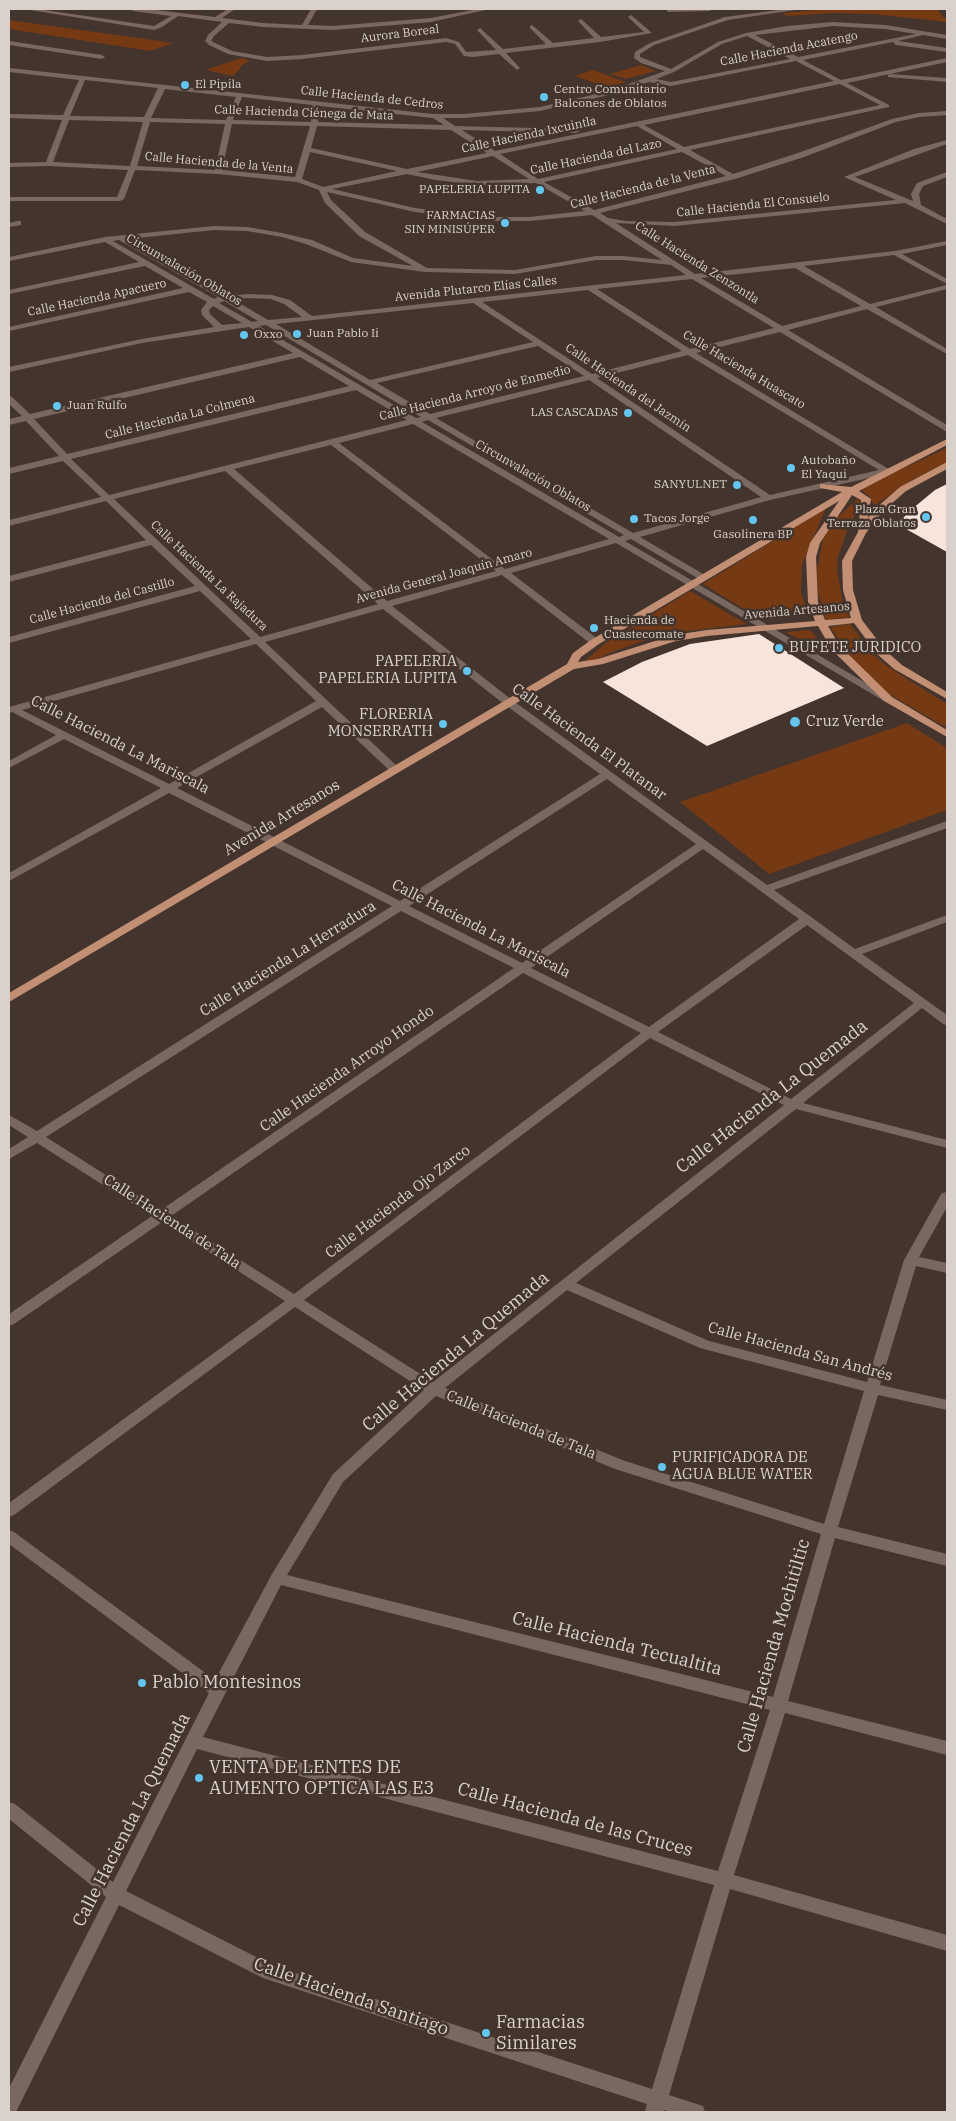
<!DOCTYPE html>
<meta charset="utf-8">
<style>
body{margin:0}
#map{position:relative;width:956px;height:2121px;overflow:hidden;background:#43342d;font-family:"IBM Plex Serif",serif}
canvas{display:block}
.frame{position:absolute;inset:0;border:10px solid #dbd1cc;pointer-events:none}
</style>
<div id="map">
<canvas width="956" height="2121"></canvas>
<div class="frame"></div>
</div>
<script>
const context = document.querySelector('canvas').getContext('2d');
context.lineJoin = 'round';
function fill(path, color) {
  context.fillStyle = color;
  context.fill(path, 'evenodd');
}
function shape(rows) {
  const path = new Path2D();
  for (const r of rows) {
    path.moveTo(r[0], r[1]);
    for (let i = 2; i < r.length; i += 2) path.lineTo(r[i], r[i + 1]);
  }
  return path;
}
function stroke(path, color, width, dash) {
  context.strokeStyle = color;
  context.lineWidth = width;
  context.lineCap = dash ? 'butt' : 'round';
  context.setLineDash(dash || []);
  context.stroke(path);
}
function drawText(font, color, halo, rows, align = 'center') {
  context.font = font + ' "IBM Plex Serif",serif';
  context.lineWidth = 5;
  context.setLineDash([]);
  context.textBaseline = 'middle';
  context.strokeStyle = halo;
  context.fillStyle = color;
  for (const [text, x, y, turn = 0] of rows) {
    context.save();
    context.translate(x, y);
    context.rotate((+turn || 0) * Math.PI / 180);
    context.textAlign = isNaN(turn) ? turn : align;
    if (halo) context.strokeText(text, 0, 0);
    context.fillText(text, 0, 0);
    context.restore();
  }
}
fill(shape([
 [828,9,937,9,944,18,947,18,947,22,872,14,834,13,787,16,782,13],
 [9,20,174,43,150,51,9,29],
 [241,58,250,60,240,67,241,68,233,76,205,70],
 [641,65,656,71,626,79,610,74],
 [593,70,626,82,608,88,575,76],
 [947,448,947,462,912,480,874,506,869,496,861,490,895,472],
 [858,498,862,505,861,509,846,526,847,531,838,557,837,568,843,605,850,617,826,620,818,593,817,571,823,539,837,518],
 [826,508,802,565,801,593,810,616,760,619,703,584],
 [690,591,747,624,663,634,615,651,595,660,582,663,607,642],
 [850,624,873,654,887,666,947,704,947,728,889,694,861,671,830,627],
 [809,630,813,633,828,653,785,632],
 [907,723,947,748,947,810,769,874,680,802]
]), '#753914');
fill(shape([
 [947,484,947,552,897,524,912,509,935,490],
 [759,634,844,688,707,746,603,682,642,662,690,644]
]), '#f7e4da');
fill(shape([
 [24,9,38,9,154,26,171,16,133,11,130,9,147,9,215,17,228,9,235,9,222,18,263,23,302,25,311,9,317,9,308,25,333,26,431,18,478,9,490,9,431,22,333,30,263,27,229,23,214,36,211,41,232,51,267,57,302,55,446,38,459,42,466,52,496,50,478,31,477,30,480,28,503,49,546,44,530,28,530,26,532,25,553,43,594,38,579,22,578,21,581,19,601,37,644,32,629,18,628,17,631,15,652,33,600,42,506,53,520,68,517,70,499,54,473,57,464,56,455,44,446,42,302,59,267,61,228,54,209,45,205,41,208,35,222,22,178,16,162,27,154,30,24,9],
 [666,9,713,9,710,11,668,12,666,9],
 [786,9,802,9,728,20,654,45,640,54,640,57,671,69,718,42,746,33,787,26,833,22,885,25,947,35,947,39,923,35,898,41,947,48,947,52,896,45,893,42,803,60,841,80,947,58,947,62,847,83,889,105,889,107,690,150,733,174,798,153,892,119,919,113,947,111,947,115,919,117,896,122,804,157,735,179,600,213,608,218,626,221,674,222,896,200,844,177,914,149,947,140,947,144,855,177,913,201,911,194,917,183,947,172,947,177,923,186,919,194,921,205,947,219,947,224,905,203,674,226,616,223,695,274,895,251,947,241,947,245,902,254,947,279,947,284,894,255,804,266,870,304,947,285,947,289,876,307,947,349,947,354,867,309,788,330,947,425,947,432,780,332,696,353,892,471,887,474,770,500,640,537,705,575,705,579,699,579,631,539,625,541,893,699,892,701,884,701,616,543,511,573,599,640,599,644,591,644,502,575,392,606,512,700,767,885,947,821,947,828,774,890,855,949,947,915,947,922,862,954,947,1015,947,1025,943,1024,922,1008,803,1103,947,1140,947,1148,796,1109,576,1283,709,1341,867,1382,904,1260,940,1196,942,1193,947,1192,947,1207,919,1257,947,1263,947,1273,916,1266,880,1385,947,1400,947,1410,878,1395,838,1527,947,1554,947,1566,835,1538,788,1701,947,1741,947,1755,785,1713,734,1875,947,1935,947,1951,730,1889,669,2095,703,2106,705,2112,671,2112,664,2110,663,2112,645,2112,647,2104,263,1978,119,1905,16,2112,9,2112,9,2088,106,1897,9,1819,9,1802,15,1804,113,1882,209,1693,9,1544,9,1530,14,1532,215,1680,272,1574,333,1474,424,1390,295,1307,14,1515,9,1517,9,1503,285,1301,162,1222,14,1324,9,1326,9,1314,152,1216,37,1143,9,1159,9,1149,28,1137,9,1125,9,1115,37,1131,392,906,169,793,9,881,9,873,161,788,64,739,9,768,9,761,56,735,12,712,9,713,9,707,251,639,200,591,9,643,9,637,195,586,151,545,9,582,9,576,146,540,106,501,9,526,9,520,101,497,63,461,9,474,9,468,59,456,26,421,9,425,9,419,22,416,9,404,9,396,12,397,30,414,293,353,249,327,142,343,9,372,9,367,142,339,214,327,202,315,201,310,207,302,189,292,9,331,9,327,183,288,145,266,9,294,9,290,139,262,105,242,9,261,9,257,105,237,214,226,247,227,282,233,312,240,353,258,413,266,359,236,325,203,319,190,297,182,218,174,135,170,124,199,120,201,9,201,9,197,117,197,128,170,49,166,9,167,9,163,46,162,62,120,9,118,9,114,63,115,79,80,9,72,9,68,433,114,464,114,540,107,609,91,665,71,641,63,634,58,635,52,650,43,725,17,786,9],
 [833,26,885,29,916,34,798,57,755,35,833,26],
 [747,36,790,59,671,82,656,79,674,72,722,44,747,36],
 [796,61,834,81,495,151,462,130,576,133,580,131,576,129,455,126,443,118,464,118,540,111,613,94,649,82,671,86,796,61],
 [85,80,158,88,144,117,70,116,85,80],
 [840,84,880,105,684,147,644,125,840,84],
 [165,89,236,97,226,120,151,118,165,89],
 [242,97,312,105,311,122,233,120,242,97],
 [319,106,433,118,444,125,318,122,319,106],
 [69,120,143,122,130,166,53,162,69,120],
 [150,122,225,124,215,170,137,166,150,122],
 [232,124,310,126,295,177,222,170,232,124],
 [317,126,451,130,487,153,407,169,311,148,317,126],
 [637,126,677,149,538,179,500,154,637,126],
 [310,152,397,171,323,187,302,179,310,152],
 [682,152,726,176,594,210,544,182,682,152],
 [493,156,529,179,477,181,417,172,493,156],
 [407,174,436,180,477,185,536,183,585,211,529,217,482,217,415,208,332,189,407,174],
 [327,192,415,212,482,221,529,221,592,215,662,260,623,256,596,256,515,270,427,268,365,232,331,200,327,192],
 [214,230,247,231,282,237,306,244,351,262,425,272,515,274,596,260,623,260,671,265,686,275,312,316,290,300,272,295,247,294,227,296,128,239,214,230],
 [119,240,218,297,214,299,113,241,119,240],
 [795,268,861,306,782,326,701,278,795,268],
 [692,279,774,328,690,349,597,289,692,279],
 [588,290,682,351,592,374,482,302,588,290],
 [247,298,271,299,284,304,302,317,268,320,234,300,247,298],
 [224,301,258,321,252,322,219,303,224,301],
 [473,303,533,342,370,380,276,324,473,303],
 [213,306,242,323,222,325,210,314,209,310,213,306],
 [266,325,421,417,416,418,259,326,266,325],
 [538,346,584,376,430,414,377,383,538,346],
 [688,355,879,470,770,495,597,378,688,355],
 [300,357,349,386,67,454,34,419,300,357],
 [589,380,761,497,633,533,436,418,589,380],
 [356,390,407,420,109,495,71,459,356,390],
 [428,420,624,535,619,537,422,422,428,420],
 [413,424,609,539,505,569,339,443,413,424],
 [331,445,496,571,387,601,234,469,331,445],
 [225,471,378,604,260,637,114,499,225,471],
 [383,609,504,704,600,774,400,901,177,788,322,707,390,771,398,771,399,769,398,767,265,642,383,609],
 [256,644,316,701,169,784,22,710,256,644],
 [607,779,696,844,522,963,409,906,607,779],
 [703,849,799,919,649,1027,531,968,703,849],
 [401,911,514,968,161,1210,46,1137,401,911],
 [807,925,914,1003,791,1099,658,1032,807,925],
 [523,973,641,1033,294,1294,171,1216,523,973],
 [650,1038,784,1105,433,1382,304,1300,650,1038],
 [567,1290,700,1348,864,1391,824,1524,625,1461,445,1388,567,1290],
 [436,1396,615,1469,821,1534,773,1697,287,1575,343,1482,436,1396],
 [281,1585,770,1710,718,1871,203,1737,281,1585],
 [197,1749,714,1885,652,2089,274,1966,126,1891,197,1749],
 [9,41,102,55,105,57,102,59,9,45,9,41],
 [890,74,947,78,947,82,888,77,888,75,890,74],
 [18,221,21,221,21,225,9,227,9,223,18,221]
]), '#796860');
fill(shape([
 [947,439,947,445,859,491,871,499,868,518,876,508,900,487,947,462,947,469,906,491,882,512,866,533,852,561,853,590,862,620,885,650,902,665,947,692,947,699,894,669,877,654,854,623,828,626,840,646,892,697,947,730,947,737,884,701,832,650,818,626,707,636,676,641,603,664,574,669,9,1002,9,993,567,664,573,653,591,640,842,492,820,488,820,484,851,487,947,439],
 [852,495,861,500,858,532,842,561,843,590,851,618,825,620,818,602,816,557,820,543,852,495],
 [839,501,810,543,806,557,808,602,815,621,707,630,674,635,598,659,578,662,581,657,599,644,839,501]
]), '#c28e74');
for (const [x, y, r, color] of [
 [185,85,5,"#64c5ee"],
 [544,97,5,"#64c5ee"],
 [540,190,5,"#64c5ee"],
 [505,223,5,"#64c5ee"],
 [297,334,5,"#64c5ee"],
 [244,335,5,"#64c5ee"],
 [57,406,5,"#64c5ee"],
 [628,413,5,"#64c5ee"],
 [791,468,5,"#64c5ee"],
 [737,485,5,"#64c5ee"],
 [926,517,5,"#64c5ee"],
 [634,519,5,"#64c5ee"],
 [753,520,5,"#64c5ee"],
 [594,628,5,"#64c5ee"],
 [779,648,5,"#64c5ee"],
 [467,671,5,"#64c5ee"],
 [795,722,6,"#64c5ee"],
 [443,724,5,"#64c5ee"],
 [662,1467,5,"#64c5ee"],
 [142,1683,5,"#64c5ee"],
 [199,1778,5,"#64c5ee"],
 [486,2033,5,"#64c5ee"]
]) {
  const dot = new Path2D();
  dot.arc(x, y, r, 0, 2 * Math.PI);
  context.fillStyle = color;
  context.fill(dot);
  stroke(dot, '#43342d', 2);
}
drawText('12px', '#dbd1cc', '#43342d', [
 ["Aurora Boreal",400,34,-7],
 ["Calle Hacienda Acatengo",789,49,-11],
 ["Calle Hacienda de Cedros",372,98,6],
 ["Calle Hacienda Ciénega de Mata",304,113,2],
 ["Calle Hacienda Ixcuintla",529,135,-12],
 ["Calle Hacienda del Lazo",596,157,-12],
 ["Calle Hacienda de la Venta",219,163,5],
 ["Calle Hacienda de la Venta",643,187,-14],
 ["Calle Hacienda El Consuelo",753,205,-6],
 ["Calle Hacienda Zenzontla",697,263,32],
 ["Circunvalación Oblatos",184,270,30],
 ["Avenida Plutarco Elías Calles",476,289,-6],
 ["Calle Hacienda Apacuero",97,298,-12],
 ["Calle Hacienda Huascato",744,370,31],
 ["Calle Hacienda del Jazmín",628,388,34],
 ["Calle Hacienda Arroyo de Enmedio",475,393,-14],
 ["Calle Hacienda La Colmena",180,417,-14],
 ["Circunvalación Oblatos",533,476,30],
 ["Calle Hacienda La Rajadura",209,576,43],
 ["Avenida General Joaquín Amaro",444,576,-15],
 ["Calle Hacienda del Castillo",102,601,-15],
 ["Avenida Artesanos",797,611,-5]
]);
drawText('12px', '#dbd1cc', '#43342d', [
 ["El Pipila",195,85],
 ["Centro Comunitario",554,90],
 ["Balcones de Oblatos",554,104],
 ["PAPELERIA LUPITA",530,190,"right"],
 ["FARMACIAS",495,216,"right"],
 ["SIN MINISÚPER",495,230,"right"],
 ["Juan Pablo Ii",307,334],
 ["Oxxo",254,335],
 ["Juan Rulfo",67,406],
 ["LAS CASCADAS",618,413,"right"],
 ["Autobaño",801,461],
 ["El Yaqui",801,475],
 ["SANYULNET",727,485,"right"],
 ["Plaza Gran",916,510,"right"],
 ["Terraza Oblatos",916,524,"right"],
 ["Tacos Jorge",644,519],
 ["Gasolinera BP",753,535,"center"],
 ["Hacienda de",604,621],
 ["Cuastecomate",604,635]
], 'left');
drawText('15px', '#dbd1cc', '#43342d', [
 ["BUFETE JURIDICO",789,648],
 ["PAPELERIA",457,662,"right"],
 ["PAPELERIA LUPITA",457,679,"right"],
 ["FLORERIA",433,715,"right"],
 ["MONSERRATH",433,732,"right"],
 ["Cruz Verde",806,722],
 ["PURIFICADORA DE",672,1458],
 ["AGUA BLUE WATER",672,1475]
], 'left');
drawText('15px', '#dbd1cc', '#43342d', [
 ["Calle Hacienda El Platanar",589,742,36],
 ["Calle Hacienda La Mariscala",120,745,27],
 ["Avenida Artesanos",282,818,-31],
 ["Calle Hacienda La Mariscala",481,929,27],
 ["Calle Hacienda La Herradura",288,959,-32],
 ["Calle Hacienda Arroyo Hondo",347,1069,-35],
 ["Calle Hacienda Ojo Zarco",398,1202,-37],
 ["Calle Hacienda de Tala",172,1222,33],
 ["Calle Hacienda San Andrés",800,1352,15],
 ["Calle Hacienda de Tala",521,1425,22]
]);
drawText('18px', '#dbd1cc', '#43342d', [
 ["Calle Hacienda La Quemada",772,1097,-38],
 ["Calle Hacienda La Quemada",456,1352,-40],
 ["Calle Hacienda Tecualtita",617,1644,14],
 ["Calle Hacienda Mochitiltic",774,1646,-74],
 ["Calle Hacienda La Quemada",132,1820,-63],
 ["Calle Hacienda de las Cruces",575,1820,15],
 ["Calle Hacienda Santiago",351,1997,19]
]);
drawText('18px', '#dbd1cc', '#43342d', [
 ["Pablo Montesinos",152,1683],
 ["VENTA DE LENTES DE",209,1768],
 ["AUMENTO OPTICA LAS E3",209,1789],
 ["Farmacias",496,2023],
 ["Similares",496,2044]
], 'left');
</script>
